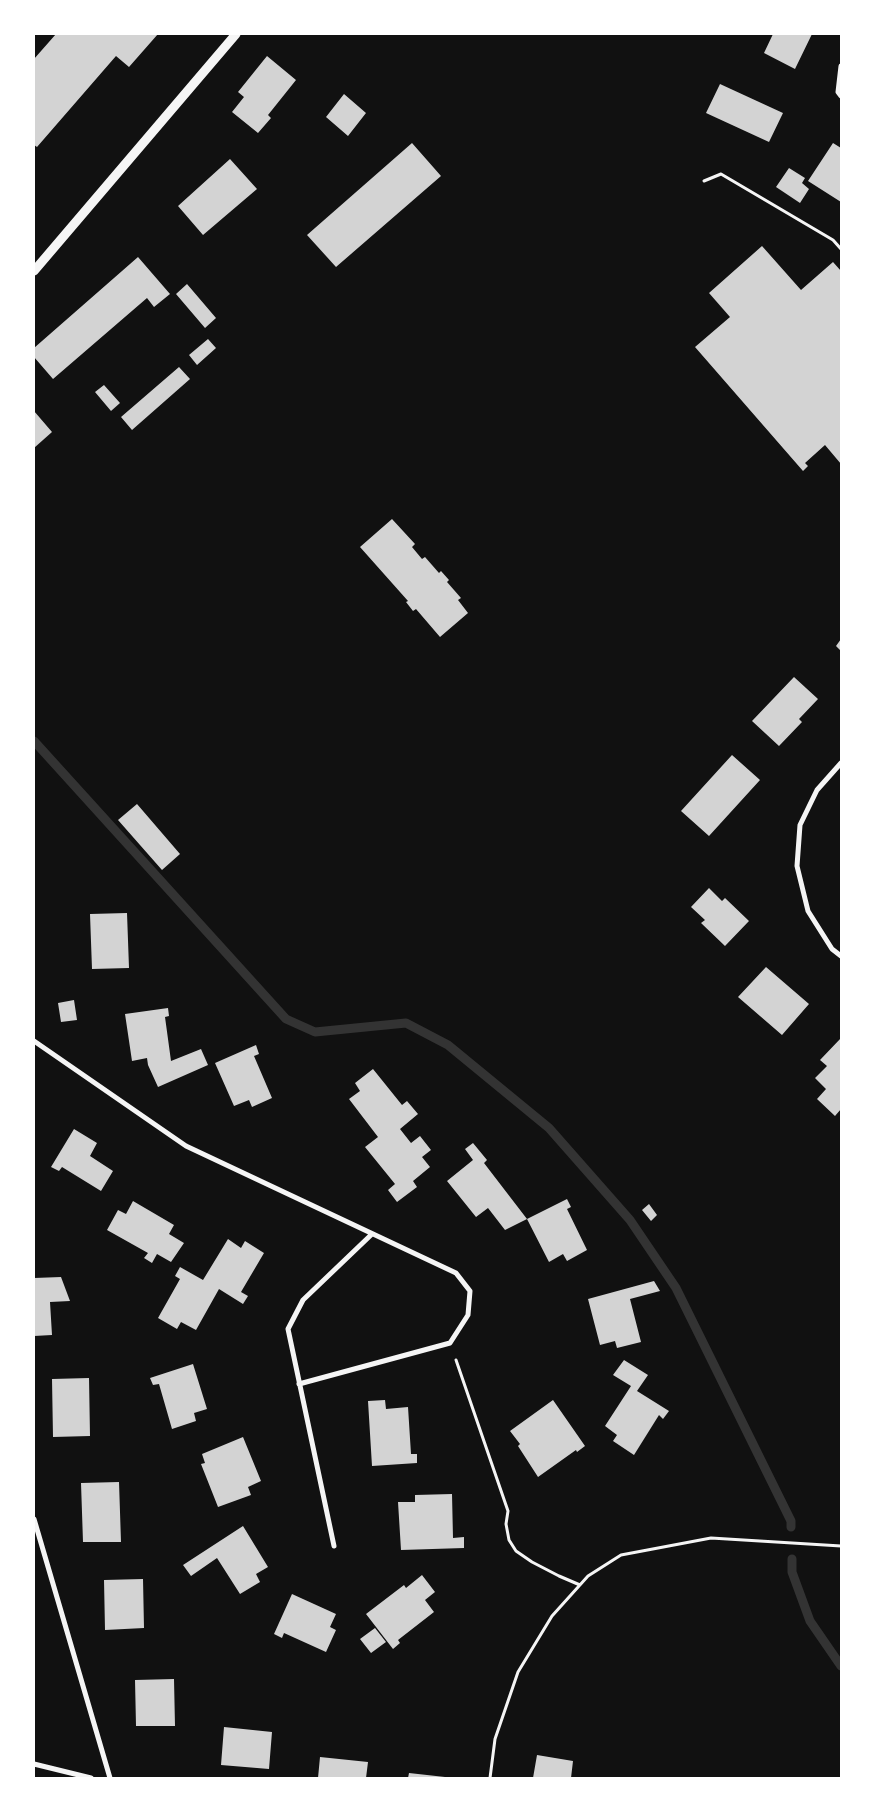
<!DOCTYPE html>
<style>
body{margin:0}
#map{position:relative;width:875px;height:1812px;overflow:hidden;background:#111;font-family:Inter,sans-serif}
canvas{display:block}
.frame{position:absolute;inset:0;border:35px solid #fff;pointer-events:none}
</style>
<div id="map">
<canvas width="875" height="1812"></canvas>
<div class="frame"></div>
</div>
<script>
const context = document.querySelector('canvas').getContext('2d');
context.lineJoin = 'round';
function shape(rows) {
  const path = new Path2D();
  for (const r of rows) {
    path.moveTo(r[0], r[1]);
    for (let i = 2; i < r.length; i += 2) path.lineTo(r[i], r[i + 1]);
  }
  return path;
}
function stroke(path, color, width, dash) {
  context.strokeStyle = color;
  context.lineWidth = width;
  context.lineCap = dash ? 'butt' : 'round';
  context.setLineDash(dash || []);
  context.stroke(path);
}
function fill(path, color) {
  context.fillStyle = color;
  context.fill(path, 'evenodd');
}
stroke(shape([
 [34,741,286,1019,315,1032,406,1023,448,1045,549,1128,630,1220,676,1288,791,1521,791,1527],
 [792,1559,792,1572,810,1621,841,1666]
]), '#333', 9);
fill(shape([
 [56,34,158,34,129,67,116,56,37,147,34,145,34,59],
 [773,34,812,34,795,69,764,53],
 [267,56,296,80,268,115,271,118,258,133,232,112,244,97,238,92],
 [720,84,783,113,769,142,706,113],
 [344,94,366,113,348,136,326,117],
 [412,143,441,176,336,267,307,235],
 [833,143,841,148,841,202,808,181],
 [230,159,257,189,203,235,178,206],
 [789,168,805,178,802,183,809,189,800,203,776,187],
 [762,246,801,290,833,262,841,271,841,464,825,445,805,463,808,466,803,471,695,347,730,317,709,293],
 [138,257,170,294,154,307,147,298,53,379,34,357,34,348],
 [187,284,216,318,205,328,176,294],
 [208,339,216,348,197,365,189,355],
 [179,367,190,379,132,430,121,417],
 [104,385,120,403,111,411,95,392],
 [34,411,52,432,34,448],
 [392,519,415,544,412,547,422,559,425,557,439,573,441,571,449,580,447,582,461,598,458,600,468,613,440,637,416,609,413,611,406,602,408,601,360,547],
 [841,639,841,651,836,646],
 [794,677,818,699,799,719,802,722,779,746,752,721],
 [732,755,760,780,709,836,681,811],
 [137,804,180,854,162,870,118,820],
 [709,888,722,901,725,898,749,921,725,946,701,923,705,920,691,907],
 [127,913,129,968,92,969,90,914],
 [766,967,809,1004,782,1035,738,997],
 [74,1000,77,1020,61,1022,58,1003],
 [168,1008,169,1016,165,1017,171,1061,201,1049,208,1065,158,1087,148,1065,147,1058,132,1061,125,1014],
 [841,1038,841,1109,835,1116,817,1099,826,1089,815,1078,827,1066,820,1060],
 [256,1045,259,1054,254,1056,272,1098,252,1107,249,1100,234,1106,215,1063],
 [373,1069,402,1105,407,1101,418,1114,400,1129,411,1143,420,1136,431,1150,422,1157,430,1167,413,1181,417,1187,397,1202,388,1190,395,1184,365,1147,378,1137,349,1099,360,1091,355,1083],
 [74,1129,97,1143,90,1156,113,1171,101,1191,62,1167,59,1171,51,1167],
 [473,1143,487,1160,484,1163,527,1219,505,1230,488,1208,476,1217,447,1181,473,1160,465,1149],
 [567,1199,571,1207,567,1209,587,1250,567,1261,563,1254,549,1262,527,1219],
 [133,1201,174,1225,169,1234,184,1243,171,1262,157,1254,152,1263,144,1258,148,1253,107,1230,118,1210,126,1214],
 [649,1204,657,1215,651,1221,642,1210],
 [228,1239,241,1248,245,1241,264,1253,241,1292,248,1296,243,1304,219,1289,196,1330,181,1322,177,1329,158,1318,180,1279,175,1276,180,1267,203,1280],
 [61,1277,70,1301,50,1302,52,1335,34,1336,34,1278],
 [654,1281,660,1291,630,1299,641,1342,617,1348,615,1341,600,1345,588,1299],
 [624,1360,648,1375,637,1391,669,1411,663,1419,659,1415,634,1455,613,1441,617,1435,605,1426,631,1386,613,1375],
 [193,1364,207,1409,194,1413,196,1421,172,1429,159,1384,153,1385,150,1378],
 [89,1378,90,1436,53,1437,52,1379],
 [385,1400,386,1409,408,1407,411,1454,417,1454,417,1463,372,1466,368,1401],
 [553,1400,585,1446,577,1452,576,1450,538,1477,518,1446,520,1444,510,1431],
 [243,1437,261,1481,248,1487,251,1495,218,1507,201,1464,205,1463,202,1454],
 [119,1482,121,1542,83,1542,81,1483],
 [452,1494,453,1538,464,1537,464,1548,401,1550,398,1502,415,1502,415,1495],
 [243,1526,268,1567,256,1574,260,1582,240,1594,217,1558,191,1576,183,1565],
 [422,1575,435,1592,425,1600,434,1612,398,1640,400,1643,393,1649,366,1614,404,1585,406,1588],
 [143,1579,144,1628,105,1630,104,1580],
 [292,1594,336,1614,330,1627,336,1630,326,1652,284,1633,282,1638,274,1634],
 [375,1628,386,1642,371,1653,360,1639],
 [174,1679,175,1726,136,1726,135,1680],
 [224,1727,272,1732,269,1769,221,1765],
 [537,1755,573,1761,571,1778,533,1778],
 [320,1757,368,1762,366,1778,318,1778],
 [409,1773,445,1777,444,1778,408,1778]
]), '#d3d3d3');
stroke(shape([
 [704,181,721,174,833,240,841,249],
 [456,1360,508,1511,506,1524,509,1540,516,1551,532,1562,559,1576,580,1585],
 [490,1778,495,1739,518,1672,552,1616,588,1576,621,1555,711,1538,841,1546]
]), '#f5f5f5', 3);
stroke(shape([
 [841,66,838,92,841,96],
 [841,763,817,790,800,825,797,866,808,911,832,949,841,956],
 [34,1041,186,1146,456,1273,470,1291,468,1315,450,1343,299,1384],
 [34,1519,110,1778],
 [334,1546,288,1329,303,1300,372,1234],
 [34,1764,91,1778]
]), '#f5f5f5', 5);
stroke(shape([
 [34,271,236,34]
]), '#f5f5f5', 9);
</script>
